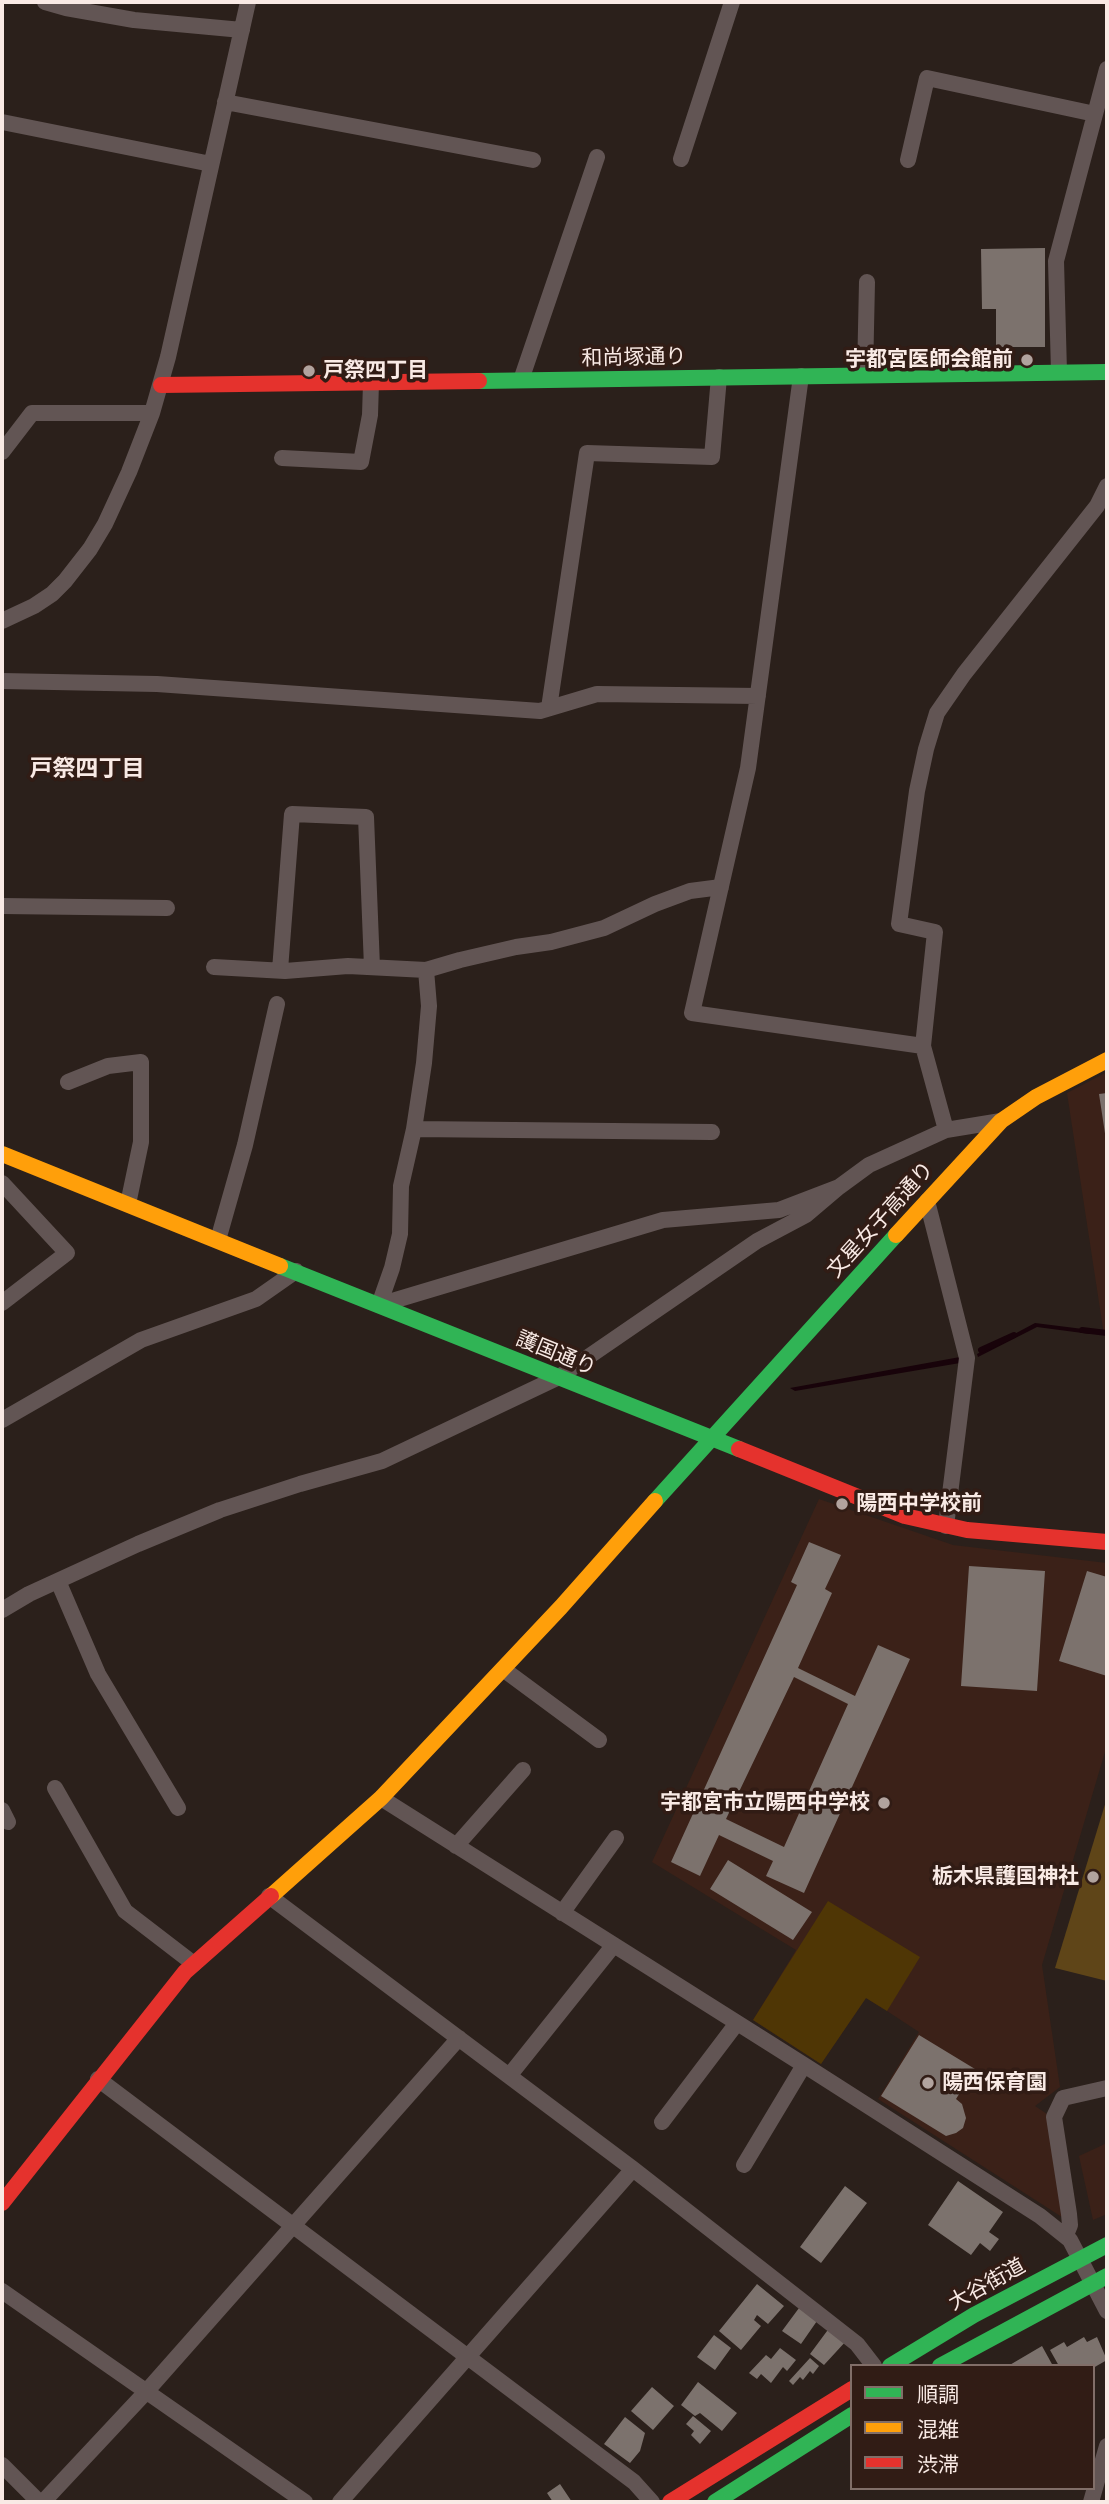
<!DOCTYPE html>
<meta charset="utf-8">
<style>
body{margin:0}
#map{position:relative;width:1109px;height:2504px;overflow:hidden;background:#2b201b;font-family:"Noto Sans","Noto Sans JP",sans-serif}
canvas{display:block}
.frame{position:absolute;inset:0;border:4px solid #f9eae5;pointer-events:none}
.legend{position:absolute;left:850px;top:2364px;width:245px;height:126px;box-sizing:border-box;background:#311c15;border:2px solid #816e68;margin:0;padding:9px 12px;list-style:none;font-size:21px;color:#f9eae5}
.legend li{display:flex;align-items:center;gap:14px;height:35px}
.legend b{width:35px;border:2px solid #816e68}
</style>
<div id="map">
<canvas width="1109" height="2504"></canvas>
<div class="frame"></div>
<ul class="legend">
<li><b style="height:9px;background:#30b455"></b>順調</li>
<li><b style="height:9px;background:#ff9f0a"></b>混雑</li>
<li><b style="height:9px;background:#e5322d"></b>渋滞</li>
</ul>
</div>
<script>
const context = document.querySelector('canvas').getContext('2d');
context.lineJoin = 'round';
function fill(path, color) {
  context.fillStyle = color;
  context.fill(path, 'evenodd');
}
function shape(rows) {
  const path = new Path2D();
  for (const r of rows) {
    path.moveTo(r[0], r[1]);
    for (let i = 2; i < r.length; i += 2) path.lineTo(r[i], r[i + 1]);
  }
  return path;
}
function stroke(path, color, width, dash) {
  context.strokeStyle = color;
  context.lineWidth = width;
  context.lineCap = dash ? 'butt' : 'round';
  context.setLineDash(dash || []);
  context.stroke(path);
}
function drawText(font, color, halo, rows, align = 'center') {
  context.font = font + ' "Noto Sans","Noto Sans JP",sans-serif';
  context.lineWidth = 7;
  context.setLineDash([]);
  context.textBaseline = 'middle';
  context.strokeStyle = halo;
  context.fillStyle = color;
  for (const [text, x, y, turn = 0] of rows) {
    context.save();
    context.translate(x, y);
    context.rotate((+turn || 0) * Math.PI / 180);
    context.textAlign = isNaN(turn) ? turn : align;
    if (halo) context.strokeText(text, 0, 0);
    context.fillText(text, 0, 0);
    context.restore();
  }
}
fill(shape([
 [1107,1072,1107,1335,1104,1335,1067,1093],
 [819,1499,953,1545,1107,1563,1107,1745,1042,1965,1060,2087,1035,2106,1047,2114,1065,2219,878,2099,919,2032,887,2011,866,1998,821,2064,753,2020,796,1950,652,1862],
 [1107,2143,1107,2214,1093,2220,1079,2156]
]), '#3b2118');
fill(shape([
 [828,1901,920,1957,887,2011,866,1998,821,2064,753,2020]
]), '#4f3605');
fill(shape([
 [1107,1798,1107,1981,1055,1968]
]), '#5f4518');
fill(shape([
 [1035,1323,1091,1330,1090,1334,1037,1327,978,1357,977,1354],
 [960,1357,960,1363,795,1391,790,1388]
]), '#18030a');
stroke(shape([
 [1082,1330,1107,1333],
 [981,1350,1014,1335]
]), '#18030a', 6);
fill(shape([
 [1045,248,1045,347,996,347,996,309,982,309,981,249],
 [1107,1093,1107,1140,1106,1140,1099,1094],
 [809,1542,841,1555,825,1589,832,1593,798,1668,855,1696,878,1645,910,1659,804,1893,766,1876,773,1861,719,1835,700,1876,671,1862,797,1585,791,1582],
 [794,1677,848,1704,784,1847,726,1819],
 [969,1566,1045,1571,1037,1691,961,1686],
 [1087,1571,1107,1577,1107,1676,1059,1661],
 [728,1860,812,1912,793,1940,710,1889],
 [919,2035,975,2069,956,2099,962,2104,966,2118,963,2128,956,2133,946,2136,881,2096],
 [958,2181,1003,2212,989,2232,999,2239,990,2251,980,2243,971,2255,928,2225],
 [845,2186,867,2203,821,2263,800,2247],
 [757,2284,784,2306,768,2324,757,2315,754,2320,761,2326,741,2350,719,2331],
 [799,2308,817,2321,801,2344,782,2331],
 [830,2327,847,2340,824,2365,810,2354],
 [714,2335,731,2348,715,2370,697,2357],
 [1084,2337,1087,2342,1097,2337,1107,2360,1093,2368,1093,2366,1059,2366,1050,2350,1064,2342,1067,2347],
 [1042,2346,1053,2366,1008,2366],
 [780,2348,796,2360,787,2371,783,2367,771,2383,761,2374,757,2379,749,2373,766,2355,771,2359],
 [810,2358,819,2366,813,2374,810,2371,803,2380,800,2377,793,2385,789,2381],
 [698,2382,737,2413,722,2431,700,2413,695,2416,681,2405],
 [652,2387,674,2406,653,2430,631,2411],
 [693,2416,711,2431,700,2444,691,2435,694,2431,686,2424],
 [625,2417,645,2433,640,2451,630,2463,604,2444],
 [560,2484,572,2502,553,2502,547,2493]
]), '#7c726d');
stroke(shape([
 [45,2,66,8,134,20,242,30],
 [225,102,533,160],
 [2,122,211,164],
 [681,159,732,2],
 [908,160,927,78,1095,114],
 [1059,372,1056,261,1107,69],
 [865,375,867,282],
 [801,376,748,768,692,1013,923,1046,946,1130],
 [521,380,597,157],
 [2,452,32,413,152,413],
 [282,458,361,462,370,415,371,383],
 [2,621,34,606,52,594,65,581,90,549,105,524,129,472,152,413,168,357,248,2],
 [2,681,157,684,540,711,597,694,758,696],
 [549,708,587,453,712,457,719,377],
 [2,906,167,908],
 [214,967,285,971,348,966,426,970,460,960,516,947,551,942,604,928,655,904,690,891,721,887],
 [280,970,292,814,366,817,372,967],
 [923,1046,935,932,899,924,917,791,926,749,937,713,964,674,1097,506,1107,486],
 [68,1082,108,1066,141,1062,141,1142,128,1204],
 [414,1129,712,1132],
 [2,1183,67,1253,2,1303],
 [927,1201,967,1358,946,1526],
 [218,1240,245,1145,277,1004],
 [379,1305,663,1220,779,1210,839,1187,869,1165,946,1130,1001,1121],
 [379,1305,392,1268,400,1234,401,1186,414,1129,424,1063,429,1006,426,970],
 [2,1420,141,1340,256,1299,296,1271],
 [58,1581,98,1674,178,1808],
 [2,1610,29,1594,138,1544,220,1510,300,1484,382,1461,559,1377,757,1241,806,1215,839,1187],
 [503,1669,599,1740],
 [55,1788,125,1911,194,1964],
 [381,1798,804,2065,1040,2216,1070,2240,1107,2311],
 [2,1810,8,1822],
 [456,1846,523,1770],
 [269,1896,633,2169,857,2344,874,2366],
 [562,1913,616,1838],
 [509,2076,613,1946],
 [98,2079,634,2482,652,2502],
 [662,2122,737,2023],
 [744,2165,804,2065],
 [1066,2235,1070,2225,1069,2214,1054,2117,1063,2098,1107,2088],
 [2,2291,305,2502],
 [2,2465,39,2502],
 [43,2502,145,2393,459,2038],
 [340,2502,633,2169],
 [1091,2502,1107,2446]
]), '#625554', 16);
stroke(shape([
 [479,381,1107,372],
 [280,1266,739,1449],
 [655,1501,896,1235],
 [890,2366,974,2315,1107,2245],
 [940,2366,1107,2276],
 [715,2502,852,2415]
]), '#30b455', 16);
stroke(shape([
 [2,1154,280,1266],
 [896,1235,1001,1121,1036,1097,1107,1060],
 [271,1896,381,1798,561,1607,655,1501]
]), '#ff9f0a', 16);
stroke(shape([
 [161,385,479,381],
 [739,1449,905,1516,967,1530,1107,1542],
 [2,2203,185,1972,271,1896],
 [670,2502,852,2389]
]), '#e5322d', 16);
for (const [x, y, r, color] of [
 [1027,360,7,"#b1a39e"],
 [309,371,7,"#b1a39e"],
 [842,1504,7,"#b1a39e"],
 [884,1803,7,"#b1a39e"],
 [1093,1877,7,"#b1a39e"],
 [928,2083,7,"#b1a39e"]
]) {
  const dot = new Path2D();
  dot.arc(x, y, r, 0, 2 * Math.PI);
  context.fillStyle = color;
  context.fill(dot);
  stroke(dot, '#311c15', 2.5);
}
drawText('21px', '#f9eae5', '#311c15', [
 ["和尚塚通り",634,358,-1],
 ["文星女子高通り",881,1220,-48],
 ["護国通り",556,1354,22],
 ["大谷街道",987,2285,-29]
]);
drawText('bold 21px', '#f9eae5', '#311c15', [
 ["宇都宮医師会館前",1013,360],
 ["戸祭四丁目",323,371,"left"],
 ["陽西中学校前",856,1504,"left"],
 ["宇都宮市立陽西中学校",870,1803],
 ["栃木県護国神社",1079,1877],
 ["陽西保育園",942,2083,"left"]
], 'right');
drawText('bold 23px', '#f9eae5', '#311c15', [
 ["戸祭四丁目",87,769]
]);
</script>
